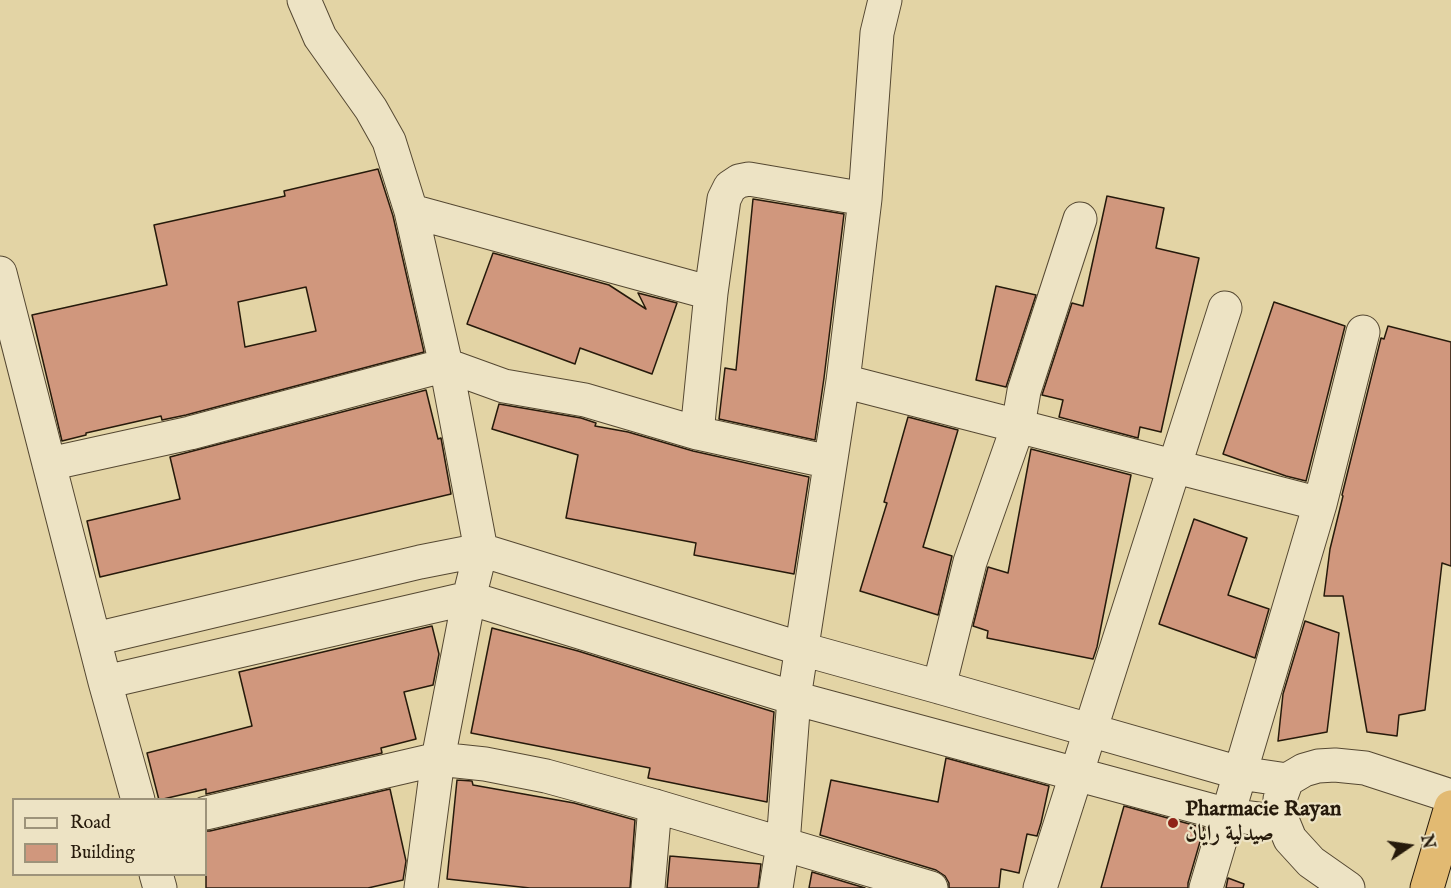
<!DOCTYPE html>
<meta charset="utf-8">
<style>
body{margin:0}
#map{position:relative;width:1451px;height:888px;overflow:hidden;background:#e3d4a5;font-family:"IM FELL English",serif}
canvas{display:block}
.legend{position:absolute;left:12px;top:798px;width:195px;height:78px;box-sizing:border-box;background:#ede3c4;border:2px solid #9d937a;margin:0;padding:8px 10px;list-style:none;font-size:18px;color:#261a0b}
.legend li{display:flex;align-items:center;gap:12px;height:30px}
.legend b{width:30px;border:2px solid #9d937a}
.north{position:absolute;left:1379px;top:816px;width:60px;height:60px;-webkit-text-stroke:4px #ede3c4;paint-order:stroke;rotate:77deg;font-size:16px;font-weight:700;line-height:24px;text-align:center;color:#261a0b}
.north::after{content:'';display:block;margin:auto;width:21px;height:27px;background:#261a0b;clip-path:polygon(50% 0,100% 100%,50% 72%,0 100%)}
</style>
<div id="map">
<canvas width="1451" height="888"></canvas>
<ul class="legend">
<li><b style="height:8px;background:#ede3c4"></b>Road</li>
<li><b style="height:16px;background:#d0977d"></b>Building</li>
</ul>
<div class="north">N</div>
</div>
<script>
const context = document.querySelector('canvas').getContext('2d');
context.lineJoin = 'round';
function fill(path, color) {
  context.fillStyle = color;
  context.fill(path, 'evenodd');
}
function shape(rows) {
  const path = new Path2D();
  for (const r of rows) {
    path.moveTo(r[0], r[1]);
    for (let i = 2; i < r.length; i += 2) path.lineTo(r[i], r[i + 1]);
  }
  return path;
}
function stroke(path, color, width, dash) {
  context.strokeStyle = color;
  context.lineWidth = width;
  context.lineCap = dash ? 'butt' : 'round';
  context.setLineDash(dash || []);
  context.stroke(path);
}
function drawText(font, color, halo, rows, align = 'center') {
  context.font = font + ' "IM FELL English",Amiri,serif';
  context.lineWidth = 4.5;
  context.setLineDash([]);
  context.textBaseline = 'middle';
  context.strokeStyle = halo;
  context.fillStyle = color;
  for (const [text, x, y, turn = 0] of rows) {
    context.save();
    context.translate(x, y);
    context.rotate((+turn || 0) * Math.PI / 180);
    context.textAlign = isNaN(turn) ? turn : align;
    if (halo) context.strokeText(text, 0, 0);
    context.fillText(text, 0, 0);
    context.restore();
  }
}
const building = shape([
 [378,169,393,216,424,352,186,415,162,420,161,416,86,433,86,435,62,441,32,315,167,285,154,225,285,196,284,191,378,169],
 [306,287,316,331,245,347,238,302,306,287],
 [1107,196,1164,208,1156,248,1199,258,1161,432,1140,427,1138,438,1059,417,1063,400,1042,395,1072,303,1083,306,1107,196],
 [753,199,844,214,824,378,815,440,719,419,725,368,736,370,753,199],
 [493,253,609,285,646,309,638,293,677,303,652,374,580,348,575,364,467,324,493,253],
 [996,286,1036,295,1006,387,976,380,996,286],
 [1274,302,1345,326,1306,481,1286,476,1223,454,1274,302],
 [1388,326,1451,342,1451,566,1442,563,1425,710,1399,715,1397,736,1367,732,1343,596,1324,596,1330,549,1343,496,1342,495,1381,338,1384,339,1388,326],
 [426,390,438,439,441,438,451,494,100,577,87,521,180,499,170,457,426,390],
 [499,404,581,418,596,423,595,426,628,432,693,451,809,477,794,574,694,555,696,543,566,518,578,455,492,429,499,404],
 [908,417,958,430,923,547,952,556,938,615,860,591,887,503,884,502,908,417],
 [1031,449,1131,475,1097,647,1093,659,987,638,988,631,973,626,988,567,1008,573,1031,449],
 [1194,519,1247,538,1228,595,1269,609,1255,658,1159,624,1194,519],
 [1305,621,1339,633,1327,732,1278,741,1283,694,1305,621],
 [432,626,439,654,433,685,404,692,416,739,381,748,382,753,206,794,206,789,159,800,147,753,252,726,239,672,432,626],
 [492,628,578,651,774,712,767,802,648,778,650,768,471,733,492,628],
 [946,758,1049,786,1041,823,1037,836,1027,834,1019,873,1001,869,999,888,949,888,949,883,945,876,936,870,820,835,831,780,938,802,946,758],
 [457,780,472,781,473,785,574,803,635,820,630,888,530,888,447,879,457,780],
 [390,789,406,861,403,880,368,888,206,888,206,831,210,831,390,789],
 [1124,806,1204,828,1188,883,1188,888,1101,888,1124,806],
 [670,856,761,864,758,888,667,888,670,856],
 [812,872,865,888,809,888,812,872],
 [1228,878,1244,884,1243,888,1226,888,1228,878]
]);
fill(building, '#d0977d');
stroke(building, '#261a0b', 1.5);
const minor = shape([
 [304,0,320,37,371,109,389,141,411,211,446,365,481,550,469,598,438,759,421,888],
 [865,199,877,33,885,0],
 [411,211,711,293],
 [0,273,105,682,138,800],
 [843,381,1320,504],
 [697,433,711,293,724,199,730,187,739,181,749,179,865,199,843,381,794,698,783,844,776,888],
 [49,464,190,433,446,365,504,386,585,400,697,433,830,462],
 [95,639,420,562,481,550,802,649,939,687,1240,773,1287,780],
 [105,682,469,598,794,698,1228,815,1283,822],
 [939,687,970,562,1018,426,1024,391,1080,219],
 [206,813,438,759,485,764,546,776,655,806,931,888],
 [156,874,160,888],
 [648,888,655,806],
 [1040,888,1225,308],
 [1206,888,1320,504,1363,332],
 [1348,888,1311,862,1290,839,1283,822,1280,799,1287,780,1304,770,1318,766,1335,765,1365,768,1451,796]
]);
const highway = shape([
 [1427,888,1451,807]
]);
stroke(minor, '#554832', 35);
stroke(highway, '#261a0b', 35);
stroke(minor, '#ede3c4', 33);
stroke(highway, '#e2ba72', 33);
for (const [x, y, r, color] of [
 [1173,823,6,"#8f2418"]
]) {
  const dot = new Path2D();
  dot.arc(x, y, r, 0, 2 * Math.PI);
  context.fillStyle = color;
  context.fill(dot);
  stroke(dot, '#ede3c4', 2);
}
drawText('bold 22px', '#261a0b', '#ede3c4', [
 ["Pharmacie Rayan",1185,810],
 ["صيدلية رايان",1185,835]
], 'left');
</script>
